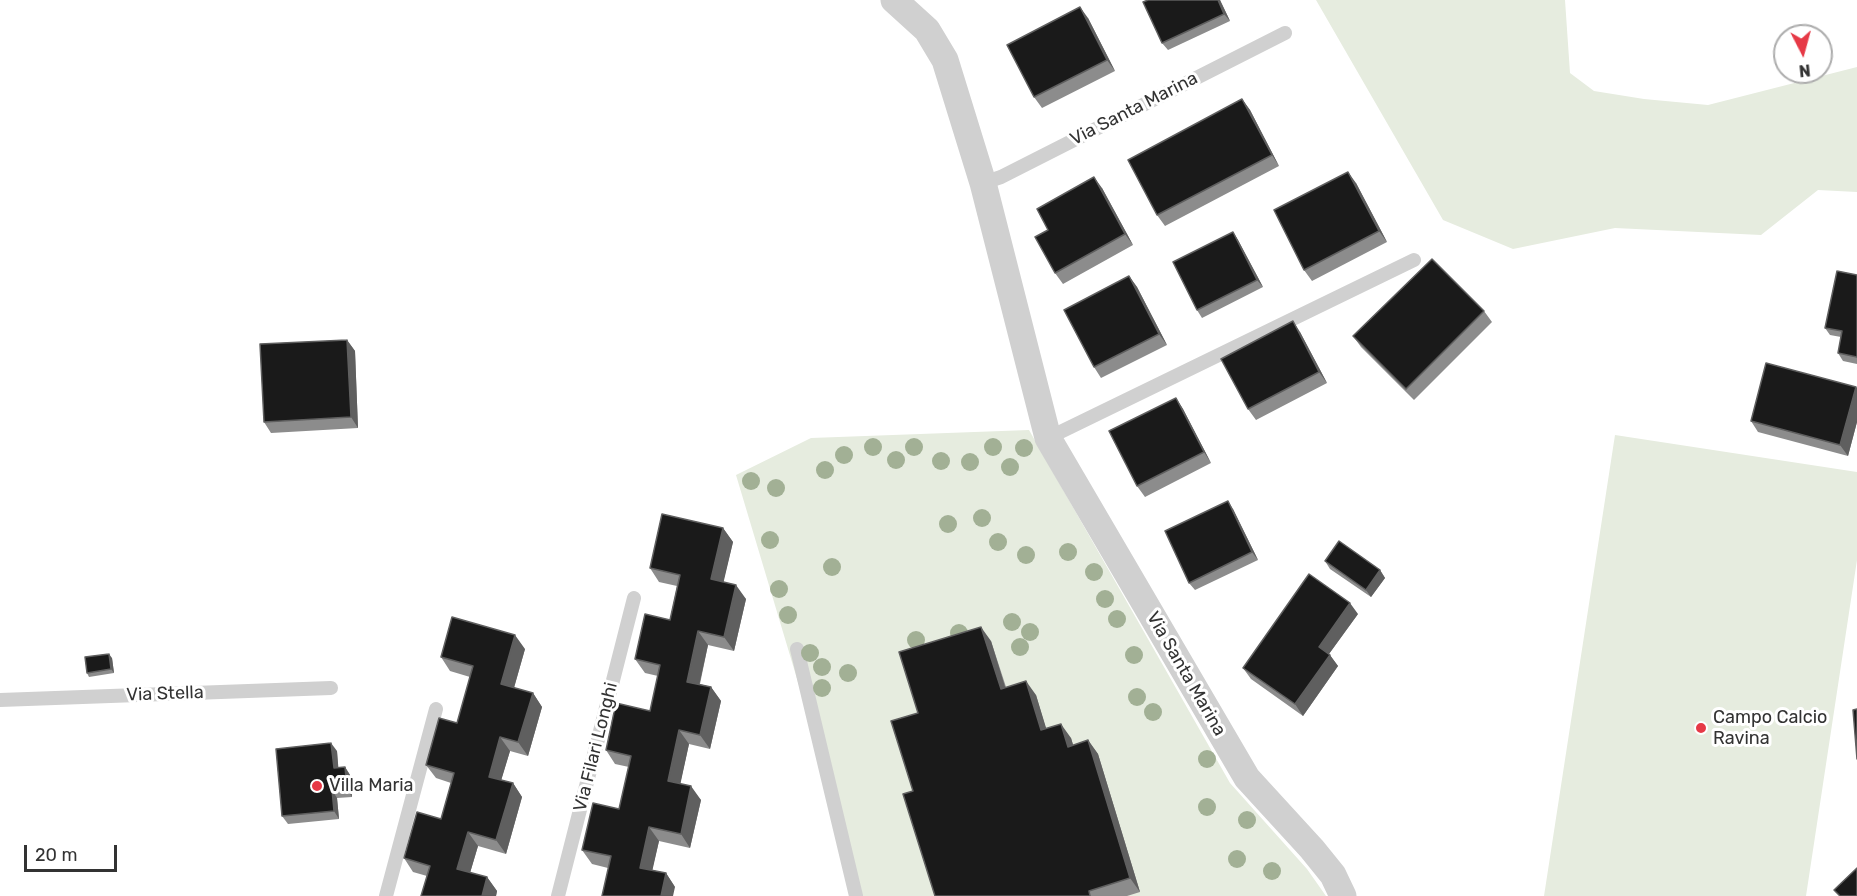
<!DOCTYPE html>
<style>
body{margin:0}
#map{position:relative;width:1857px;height:896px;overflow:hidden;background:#fff;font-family:Rubik,sans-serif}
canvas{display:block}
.north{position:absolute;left:1773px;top:24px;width:60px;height:60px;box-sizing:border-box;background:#fff;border:2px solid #adadad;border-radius:50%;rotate:174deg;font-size:16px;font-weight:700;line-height:24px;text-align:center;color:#333}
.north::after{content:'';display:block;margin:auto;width:21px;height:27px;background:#e63946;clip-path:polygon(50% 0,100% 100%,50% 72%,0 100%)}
.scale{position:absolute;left:24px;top:845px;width:93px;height:27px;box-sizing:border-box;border:3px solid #333;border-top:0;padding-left:8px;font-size:18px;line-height:21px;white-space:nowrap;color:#333;-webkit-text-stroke:4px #fff;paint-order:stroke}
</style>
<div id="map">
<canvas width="1857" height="896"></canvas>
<div class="north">N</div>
<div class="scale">20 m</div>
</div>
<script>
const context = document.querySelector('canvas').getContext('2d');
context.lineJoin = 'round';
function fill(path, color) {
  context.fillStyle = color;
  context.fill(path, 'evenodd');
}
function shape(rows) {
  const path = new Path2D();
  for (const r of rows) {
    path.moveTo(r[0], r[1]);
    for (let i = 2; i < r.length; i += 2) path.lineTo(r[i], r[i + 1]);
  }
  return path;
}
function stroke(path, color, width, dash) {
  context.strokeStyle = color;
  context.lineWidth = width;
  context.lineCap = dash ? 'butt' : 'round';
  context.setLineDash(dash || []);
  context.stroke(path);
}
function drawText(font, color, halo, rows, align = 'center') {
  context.font = font + ' Rubik,sans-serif';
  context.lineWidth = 6;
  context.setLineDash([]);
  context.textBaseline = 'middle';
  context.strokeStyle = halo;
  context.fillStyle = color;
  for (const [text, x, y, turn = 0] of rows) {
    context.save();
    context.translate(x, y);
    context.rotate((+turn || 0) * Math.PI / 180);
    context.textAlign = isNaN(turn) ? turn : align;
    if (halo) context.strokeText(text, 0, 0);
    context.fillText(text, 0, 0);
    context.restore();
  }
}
fill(shape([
 [1316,0,1565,0,1570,73,1594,91,1644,99,1708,105,1857,67,1857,192,1818,190,1761,235,1615,228,1513,249,1443,220],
 [1029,430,1230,783,1307,869,1326,896,862,896,736,475,811,438],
 [1615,435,1857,472,1857,560,1806,896,1544,896]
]), '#e6ecdf');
stroke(shape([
 [983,183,1001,177,1285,33],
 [1048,438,1414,260],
 [797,649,856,896],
 [0,700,331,688],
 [386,896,436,709],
 [558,896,634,598]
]), '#d0d0d0', 14);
stroke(shape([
 [894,0,927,30,945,60,983,183,1048,438,1247,778,1312,849,1333,875,1343,896]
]), '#d0d0d0', 27);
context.fillStyle = '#a2b095';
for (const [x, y] of [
 [873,447],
 [914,447],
 [993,447],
 [1024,448],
 [844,455],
 [896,460],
 [941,461],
 [970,462],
 [1010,467],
 [825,470],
 [751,481],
 [776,488],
 [982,518],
 [948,524],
 [770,540],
 [998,542],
 [1068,552],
 [1026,555],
 [832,567],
 [1094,572],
 [779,589],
 [1105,599],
 [788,615],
 [1117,619],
 [1012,622],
 [1030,632],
 [959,633],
 [916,640],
 [1020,647],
 [810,653],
 [1134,655],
 [822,667],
 [848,673],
 [822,688],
 [1137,697],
 [1153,712],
 [1207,759],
 [1207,807],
 [1247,820],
 [1237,859],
 [1272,871]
]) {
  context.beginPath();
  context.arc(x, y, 9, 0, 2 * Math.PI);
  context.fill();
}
fill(shape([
 [1220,0,1230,21,1168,50,1162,43],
 [1088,18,1115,71,1042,108,1034,97],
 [1242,99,1250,110,1279,166,1165,226,1157,215],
 [1356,183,1387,242,1312,281,1304,270],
 [1102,188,1133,245,1063,284,1055,273,1048,230],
 [1233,232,1238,240,1263,287,1202,318,1197,310],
 [1857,275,1857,364,1843,361,1838,353,1841,337,1830,335,1825,328],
 [1129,276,1137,287,1167,345,1101,378,1094,367],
 [1484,311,1492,322,1414,400,1361,347,1353,336],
 [1300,332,1327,383,1256,420,1248,409],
 [347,340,355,351,358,428,271,433,264,422],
 [1857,388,1857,422,1848,456,1758,432,1751,421],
 [1176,398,1183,409,1211,463,1145,497,1137,486],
 [1233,509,1258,560,1195,590,1189,583],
 [723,528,733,542,723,582,746,599,734,651,708,645,700,684,711,687,721,701,710,749,689,744,680,784,701,800,690,848,659,841,652,870,666,873,675,887,608,868,592,864,582,850,619,809,629,767,615,764,606,750,650,711,658,676,645,673,635,659,670,620,677,586,659,582,650,568],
 [1325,561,1380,570,1385,578,1371,597,1330,569],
 [1358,614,1329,654,1338,666,1303,716,1251,679,1243,668],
 [991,641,1006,687,1036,695,1046,729,1071,738,1073,745,1088,740,1098,754,1140,892,1127,896,935,896,913,791],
 [525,649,514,688,533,693,542,707,528,756,510,751,501,780,513,783,522,797,506,854,478,846,470,873,487,877,497,891,496,896,421,896,427,876,413,872,404,858,441,819,451,783,436,778,426,765,457,723,470,677,450,671,441,657],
 [112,658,114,673,89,677,87,673],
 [337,751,338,768,345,767,350,775,352,797,337,798,339,819,288,824,282,816]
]), '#8c8c8c');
fill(shape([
 [1218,0,1220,0,1230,21,1224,14],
 [1080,7,1088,18,1115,71,1107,60],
 [1242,99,1250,110,1279,166,1272,155],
 [1348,172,1356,183,1387,242,1379,231],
 [1094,177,1102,188,1133,245,1125,234],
 [1233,232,1238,240,1263,287,1257,280],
 [1129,276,1137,287,1167,345,1159,334],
 [1293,321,1300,332,1327,383,1319,372],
 [347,340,355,351,358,428,351,417],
 [1856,387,1857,388,1857,422,1848,456,1840,445],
 [1176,398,1183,409,1211,463,1204,452],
 [1228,501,1233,509,1258,560,1252,552],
 [723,528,733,542,721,593,711,579],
 [1380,570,1385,578,1371,597,1366,590],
 [736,585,746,599,734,651,724,637],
 [1350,603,1358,614,1326,658,1319,647],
 [981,627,991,641,1010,703,1001,689],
 [698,631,708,645,697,695,687,682],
 [515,635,525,649,511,698,501,684],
 [109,654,112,658,114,673,111,669],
 [1330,655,1338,666,1303,716,1295,704],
 [1026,681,1036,695,1051,744,1041,730],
 [711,687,721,701,710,749,700,735],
 [533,693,542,707,528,756,518,742],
 [1061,724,1071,738,1078,761,1068,747],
 [679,730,689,744,678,795,668,781],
 [500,737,510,751,498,791,489,777],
 [1088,740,1098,754,1140,892,1130,878],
 [331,743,337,751,339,775,334,768],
 [345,767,350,775,352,797,347,789],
 [513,783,522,797,506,854,496,840],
 [691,786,701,800,690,848,681,834],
 [332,790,337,798,339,819,334,811],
 [649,827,659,841,650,881,640,868],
 [468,832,478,846,467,883,457,869],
 [666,873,675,887,673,896,661,896],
 [487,877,497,891,496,896,482,896]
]), '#5f5f5f');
const building = shape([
 [1148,0,1218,0,1224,14,1162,43,1143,2,1148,0],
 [1080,7,1107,60,1034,97,1007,45,1080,7],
 [1242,99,1272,155,1157,215,1128,160,1242,99],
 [1348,172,1379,231,1304,270,1274,210,1348,172],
 [1094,177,1125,234,1055,273,1035,237,1048,230,1037,209,1094,177],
 [1233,232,1257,280,1197,310,1173,262,1233,232],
 [1432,259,1484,311,1406,389,1353,336,1432,259],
 [1837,271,1857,275,1857,357,1838,353,1842,331,1825,328,1837,271],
 [1129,276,1159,334,1094,367,1064,310,1129,276],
 [1293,321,1319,372,1248,409,1221,359,1293,321],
 [347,340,351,417,264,422,260,344,347,340],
 [1766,363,1856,387,1840,445,1751,421,1766,363],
 [1176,398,1204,452,1137,486,1109,431,1176,398],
 [1228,501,1252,552,1189,583,1165,531,1228,501],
 [662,514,723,528,711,579,736,585,724,637,698,631,687,682,711,687,700,735,679,730,668,781,691,786,681,834,649,827,640,868,666,873,661,896,602,896,611,856,582,850,593,803,619,809,631,756,606,750,616,703,650,711,660,665,635,659,645,614,670,620,680,575,650,568,662,514],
 [1339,541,1380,570,1366,590,1325,561,1339,541],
 [1309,574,1350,603,1319,647,1330,655,1295,704,1243,668,1309,574],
 [452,617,515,635,501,684,533,693,518,742,500,737,489,777,513,783,496,840,468,832,457,869,487,877,482,896,421,896,430,866,404,858,417,812,441,819,454,773,426,765,439,718,457,723,473,666,441,657,452,617],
 [981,627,1001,689,1026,681,1041,730,1061,724,1068,747,1088,740,1130,878,1089,891,1090,896,935,896,903,794,913,791,891,721,918,713,899,652,981,627],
 [109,654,111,669,87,673,85,657,109,654],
 [1857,709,1857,759,1853,710,1857,709],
 [331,743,334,768,345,767,347,789,332,790,334,811,282,816,276,749,331,743],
 [1857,868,1857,896,1840,896,1834,890,1857,868]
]);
fill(building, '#1a1a1a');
stroke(building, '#5f5f5f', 1.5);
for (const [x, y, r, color] of [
 [1701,728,6,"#e63946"],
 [317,786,6,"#e63946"]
]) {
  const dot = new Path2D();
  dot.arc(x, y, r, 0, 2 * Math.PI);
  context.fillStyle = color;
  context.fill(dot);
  stroke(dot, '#fff', 2);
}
drawText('18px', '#333', '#fff', [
 ["Via Santa Marina",1134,109,-27],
 ["Via Santa Marina",1186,674,60],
 ["Via Stella",165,694,-2],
 ["Via Filari Longhi",596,747,-76]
]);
drawText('18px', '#333', '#fff', [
 ["Campo Calcio",1713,718],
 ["Ravina",1713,739],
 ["Villa Maria",329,786]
], 'left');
</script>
